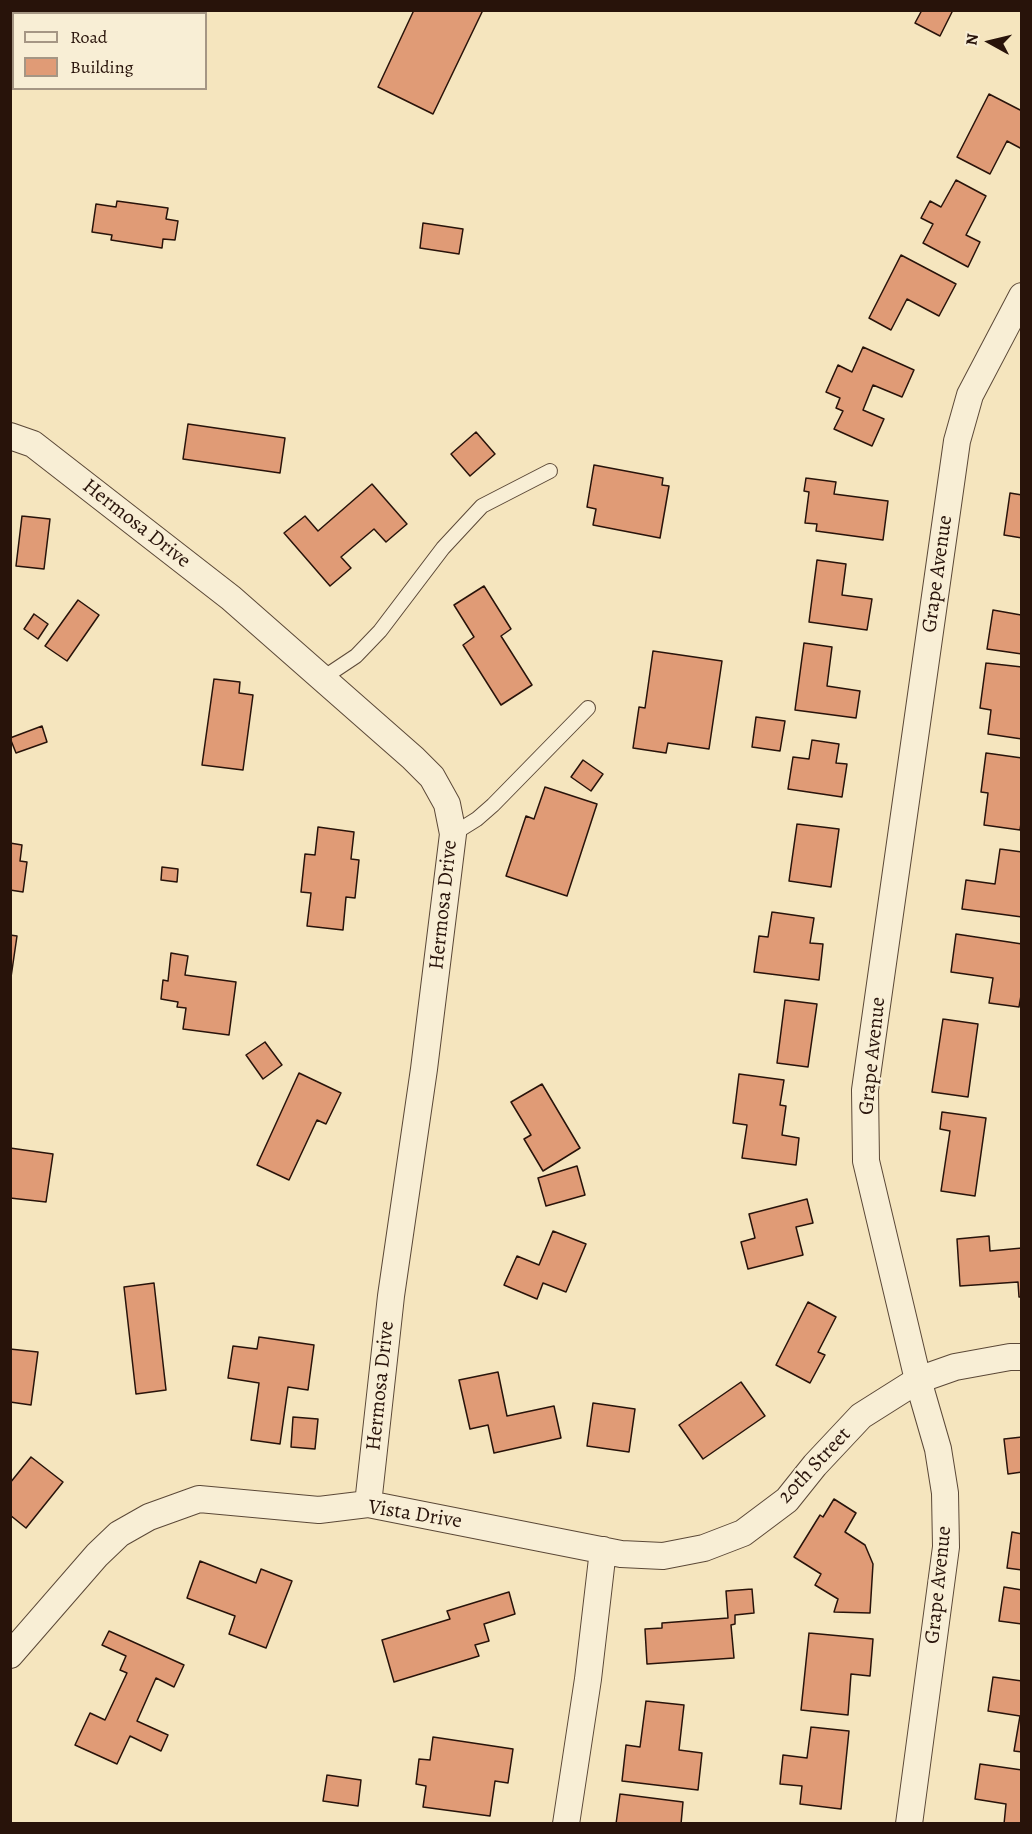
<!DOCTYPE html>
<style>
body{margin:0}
#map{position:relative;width:1032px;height:1834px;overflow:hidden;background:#f5e5be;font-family:Alegreya,serif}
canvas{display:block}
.frame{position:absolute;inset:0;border:12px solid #28130a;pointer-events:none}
.legend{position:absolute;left:12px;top:12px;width:195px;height:78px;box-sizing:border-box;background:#f8eed5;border:2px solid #a59684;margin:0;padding:8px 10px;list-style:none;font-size:18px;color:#28130a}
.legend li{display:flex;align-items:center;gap:12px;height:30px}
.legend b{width:30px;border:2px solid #a59684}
.north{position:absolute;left:960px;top:12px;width:60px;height:60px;-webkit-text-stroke:4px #f8eed5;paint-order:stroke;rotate:278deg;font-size:16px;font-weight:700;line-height:24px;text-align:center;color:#28130a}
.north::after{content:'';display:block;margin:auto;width:21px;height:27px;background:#28130a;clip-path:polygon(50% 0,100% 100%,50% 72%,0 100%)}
</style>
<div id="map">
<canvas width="1032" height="1834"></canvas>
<div class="frame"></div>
<ul class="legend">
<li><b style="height:8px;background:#f8eed5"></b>Road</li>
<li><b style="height:16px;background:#e09b76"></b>Building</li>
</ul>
<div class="north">N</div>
</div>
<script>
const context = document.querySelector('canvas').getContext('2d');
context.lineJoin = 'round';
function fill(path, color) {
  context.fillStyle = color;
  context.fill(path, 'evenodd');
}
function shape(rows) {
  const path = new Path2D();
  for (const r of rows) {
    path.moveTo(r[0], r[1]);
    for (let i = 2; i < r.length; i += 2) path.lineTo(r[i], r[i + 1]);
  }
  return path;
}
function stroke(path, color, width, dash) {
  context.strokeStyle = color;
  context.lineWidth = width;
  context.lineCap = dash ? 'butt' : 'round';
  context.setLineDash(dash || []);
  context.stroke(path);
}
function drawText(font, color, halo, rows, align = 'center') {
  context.font = font + ' Alegreya,serif';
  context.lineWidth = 4.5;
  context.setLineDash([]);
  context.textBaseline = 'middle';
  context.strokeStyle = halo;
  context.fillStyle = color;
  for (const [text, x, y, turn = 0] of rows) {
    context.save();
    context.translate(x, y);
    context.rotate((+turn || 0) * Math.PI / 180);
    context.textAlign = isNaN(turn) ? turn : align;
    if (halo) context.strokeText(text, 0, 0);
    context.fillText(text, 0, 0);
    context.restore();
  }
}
const building = shape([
 [414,10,483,10,433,114,378,87,414,10],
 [922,10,953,10,940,36,915,23,922,10],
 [989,94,1022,111,1022,149,1007,141,990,174,957,157,989,94],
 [956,180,986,196,966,235,980,242,968,267,923,243,933,224,921,218,930,201,941,207,956,180],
 [117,201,168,208,166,219,178,221,175,240,163,239,162,248,111,240,112,235,92,232,96,204,116,207,117,201],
 [423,223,463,229,459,254,420,248,423,223],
 [901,255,956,284,939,316,907,299,891,330,869,318,901,255],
 [863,347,914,370,902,397,873,385,863,410,884,419,872,446,834,429,843,411,836,408,840,398,826,392,838,365,852,372,863,347],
 [188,424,285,438,280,473,183,459,188,424],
 [476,432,495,454,470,476,451,454,476,432],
 [594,465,663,478,662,485,669,486,660,538,593,525,596,509,587,507,594,465],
 [806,478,836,482,834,494,888,501,883,540,816,531,817,524,805,523,809,492,804,491,806,478],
 [372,484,407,524,386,542,374,529,341,557,351,568,330,586,284,533,305,516,318,531,372,484],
 [1010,493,1022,495,1022,538,1004,535,1010,493],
 [22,516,50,519,44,569,16,566,22,516],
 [817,560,846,564,842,595,872,599,867,630,809,622,817,560],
 [484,586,511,629,501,636,532,685,501,705,463,645,474,637,454,605,484,586],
 [78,600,99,615,67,661,45,646,78,600],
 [993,610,1021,615,1022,612,1022,654,987,649,993,610],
 [34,614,48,624,38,639,24,629,34,614],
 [804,643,832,647,827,686,860,691,856,718,795,710,804,643],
 [653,651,722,661,709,749,668,743,666,753,633,748,639,707,645,708,653,651],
 [986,663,1022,667,1022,739,988,734,991,710,980,708,986,663],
 [214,679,240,682,239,693,253,695,243,770,202,765,214,679],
 [756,717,785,721,780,751,752,747,756,717],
 [42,726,47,742,16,753,10,738,42,726],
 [812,740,839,744,836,763,847,764,842,797,788,789,793,757,809,759,812,740],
 [986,753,1022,758,1022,816,1020,830,984,825,988,793,981,792,986,753],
 [583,760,603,774,591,791,571,777,583,760],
 [545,787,597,804,567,896,506,876,526,816,534,819,545,787],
 [797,824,839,829,831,887,789,881,797,824],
 [318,827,354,832,351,859,359,860,355,898,346,897,343,930,307,926,311,893,301,892,305,854,315,855,318,827],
 [10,843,22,845,20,861,27,862,23,892,10,890,10,843],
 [1000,849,1022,852,1022,917,962,909,966,880,995,884,1000,849],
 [162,867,178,869,177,882,161,880,162,867],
 [772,912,814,918,810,943,823,944,819,980,754,972,759,936,768,937,772,912],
 [956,934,1022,944,1022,990,1019,1007,989,1003,993,978,951,972,956,934],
 [10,935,17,936,10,984,10,935],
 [171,953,188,956,185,975,236,982,229,1035,183,1029,186,1008,177,1007,178,1002,161,999,163,980,168,981,171,953],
 [785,1000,817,1004,808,1067,777,1063,785,1000],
 [943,1019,978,1024,968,1097,932,1092,943,1019],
 [265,1042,282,1065,263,1079,246,1055,265,1042],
 [299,1073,341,1093,326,1124,317,1120,289,1180,257,1165,299,1073],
 [739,1074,784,1080,780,1105,786,1106,782,1135,799,1138,796,1165,742,1158,747,1125,733,1123,739,1074],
 [542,1084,580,1148,543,1171,524,1139,531,1135,511,1102,542,1084],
 [942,1112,986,1118,975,1196,941,1191,950,1131,940,1129,942,1112],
 [10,1148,53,1154,46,1202,10,1198,10,1148],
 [577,1166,585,1195,546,1206,538,1178,577,1166],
 [807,1199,813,1223,796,1227,803,1255,748,1269,741,1242,755,1238,749,1214,807,1199],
 [553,1231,586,1244,566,1292,543,1283,537,1299,504,1285,517,1256,539,1265,553,1231],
 [989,1236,990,1251,1022,1248,1022,1297,1019,1297,1018,1282,960,1286,957,1239,989,1236],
 [154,1283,166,1390,136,1394,124,1287,154,1283],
 [808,1302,836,1317,818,1352,825,1355,810,1383,776,1365,808,1302],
 [259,1337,314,1345,308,1390,288,1387,280,1444,251,1440,259,1383,228,1378,233,1346,257,1349,259,1337],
 [10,1349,38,1352,31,1405,10,1402,10,1349],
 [498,1372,507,1416,554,1406,561,1438,494,1453,488,1425,470,1429,459,1380,498,1372],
 [741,1382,765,1416,703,1459,679,1425,741,1382],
 [593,1403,635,1409,629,1452,587,1446,593,1403],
 [293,1417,318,1419,315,1449,291,1447,293,1417],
 [1022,1437,1022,1472,1008,1474,1004,1439,1022,1437],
 [31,1457,63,1482,26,1528,10,1515,10,1483,31,1457],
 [834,1499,856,1513,845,1532,865,1545,873,1564,870,1613,834,1612,838,1599,815,1585,821,1574,794,1557,820,1515,823,1517,834,1499],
 [1012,1532,1022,1534,1022,1570,1007,1568,1012,1532],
 [200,1561,256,1583,261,1569,292,1581,266,1648,229,1634,235,1616,187,1598,200,1561],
 [1004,1587,1022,1590,1022,1624,999,1621,1004,1587],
 [752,1589,754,1613,735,1615,735,1624,731,1625,734,1658,647,1664,645,1629,662,1628,662,1623,728,1618,726,1591,752,1589],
 [509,1592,515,1614,484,1624,489,1641,475,1645,479,1656,394,1682,382,1640,450,1619,447,1611,509,1592],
 [109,1631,184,1665,174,1687,156,1678,137,1721,168,1735,161,1751,130,1736,117,1764,75,1745,90,1713,105,1720,127,1673,120,1670,126,1656,102,1645,109,1631],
 [809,1633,873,1639,870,1676,851,1674,848,1715,801,1710,809,1633],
 [993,1677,1022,1681,1022,1752,1014,1751,1020,1716,988,1711,993,1677],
 [646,1701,684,1705,679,1750,702,1753,698,1790,622,1781,626,1745,640,1747,646,1701],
 [811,1727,849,1731,841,1809,800,1804,802,1786,780,1784,783,1755,807,1758,811,1727],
 [433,1737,513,1749,508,1783,495,1781,490,1816,423,1807,426,1786,416,1784,419,1759,430,1760,433,1737],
 [980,1764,1022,1770,1022,1824,1004,1824,1006,1804,975,1799,980,1764],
 [327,1775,361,1780,358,1806,323,1801,327,1775],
 [620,1794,683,1802,681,1824,616,1824,620,1794]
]);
fill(building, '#e09b76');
stroke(building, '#28130a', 1.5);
const service = shape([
 [323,678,356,656,380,631,443,548,482,506,550,471],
 [453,834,477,819,493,805,588,708]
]);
const minor = shape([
 [10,436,33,444,231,598,413,758,432,777,447,804,453,834,424,1069,391,1296,368,1504],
 [10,1655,97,1555,119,1534,149,1517,199,1499,319,1510,368,1504,621,1554,663,1556,704,1548,743,1533,787,1500,815,1465,861,1416,918,1380,955,1367,1010,1357,1022,1357],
 [566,1824,588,1679,603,1550],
 [909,1824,946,1547,945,1493,938,1449,918,1380,866,1161,865,1090,957,441,970,395,1022,296]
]);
stroke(service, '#5b4837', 16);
stroke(minor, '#5b4837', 28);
stroke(service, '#f8eed5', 14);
stroke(minor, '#f8eed5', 26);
drawText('21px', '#28130a', '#f8eed5', [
 ["Hermosa Drive",136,524,38],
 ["Grape Avenue",938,574,-82],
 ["Hermosa Drive",444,905,-84],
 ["Grape Avenue",873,1056,-84],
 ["Hermosa Drive",381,1386,-84],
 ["20th Street",815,1466,-47],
 ["Vista Drive",415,1515,9],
 ["Grape Avenue",939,1585,-84]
]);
</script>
